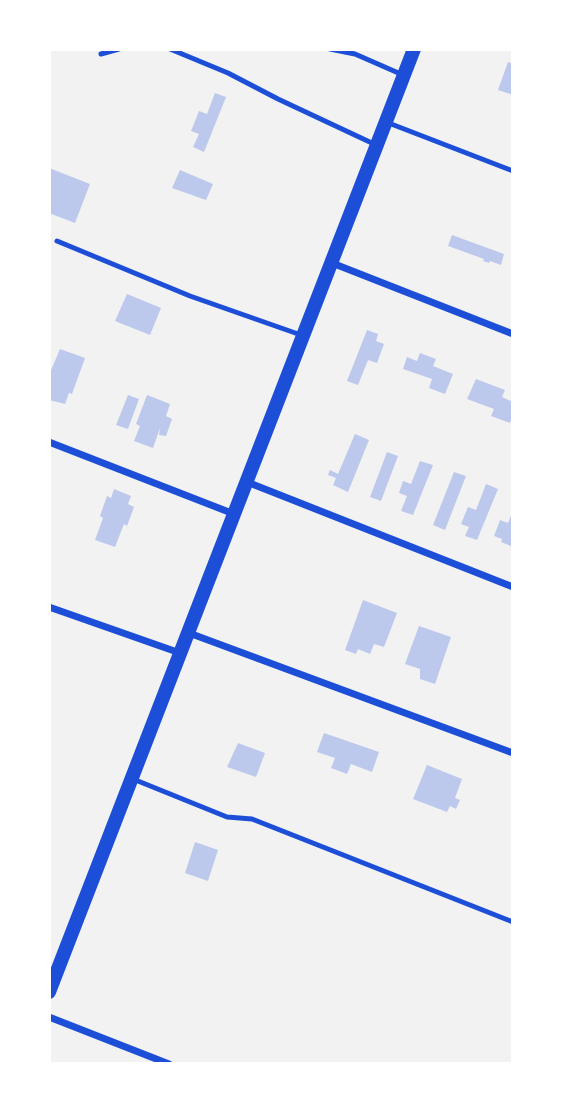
<!DOCTYPE html>
<style>
body{margin:0}
#map{position:relative;width:562px;height:1113px;overflow:hidden;background:#f2f2f2;font-family:Signika,sans-serif}
canvas{display:block}
.frame{position:absolute;inset:0;border:51px solid #fff;pointer-events:none}
</style>
<div id="map">
<canvas width="562" height="1113"></canvas>
<div class="frame"></div>
</div>
<script>
const context = document.querySelector('canvas').getContext('2d');
context.lineJoin = 'round';
function fill(path, color) {
  context.fillStyle = color;
  context.fill(path, 'evenodd');
}
function shape(rows) {
  const path = new Path2D();
  for (const r of rows) {
    path.moveTo(r[0], r[1]);
    for (let i = 2; i < r.length; i += 2) path.lineTo(r[i], r[i + 1]);
  }
  return path;
}
function stroke(path, color, width, dash) {
  context.strokeStyle = color;
  context.lineWidth = width;
  context.lineCap = dash ? 'butt' : 'round';
  context.setLineDash(dash || []);
  context.stroke(path);
}
fill(shape([
 [508,62,513,64,513,95,498,90],
 [215,93,226,97,204,152,193,147,199,134,191,131,199,111,207,114],
 [49,168,90,184,75,223,49,213],
 [180,170,213,184,206,200,172,188],
 [452,235,504,254,501,265,490,261,489,263,483,261,484,259,448,246],
 [127,294,161,308,150,335,115,321],
 [367,330,378,334,376,341,384,344,377,363,368,360,358,385,347,381],
 [60,349,85,358,72,394,69,393,65,404,49,400,49,375],
 [420,353,436,359,433,366,453,374,445,394,429,388,432,379,403,369,407,357,417,361],
 [476,379,505,390,502,397,513,402,513,414,510,423,491,416,494,409,467,399],
 [128,395,139,399,128,429,116,425],
 [147,395,170,404,166,416,172,419,166,436,159,435,160,428,153,448,134,441,140,426,136,424],
 [355,434,369,440,348,492,333,485,336,478,328,475,330,470,338,474],
 [387,452,398,456,381,501,370,497],
 [420,461,433,465,413,515,401,511,407,496,399,493,403,481,411,484],
 [454,472,466,476,445,530,433,525],
 [486,484,498,489,477,540,465,536,469,527,461,524,468,507,476,510],
 [114,489,131,496,128,504,134,507,127,526,124,524,115,547,95,540,103,518,100,516,107,496,111,498],
 [513,511,513,542,511,546,501,542,502,539,494,536,500,520,508,523],
 [363,600,397,613,384,647,374,644,370,654,358,649,356,654,345,650],
 [419,626,451,637,435,684,420,679,420,669,405,664],
 [324,733,379,752,372,772,351,764,347,774,331,768,335,758,317,752],
 [238,743,265,753,256,777,227,767],
 [427,765,462,779,455,798,460,800,456,809,450,806,447,812,413,799],
 [195,842,218,850,208,881,185,873]
]), '#bdc9ec');
stroke(shape([
 [170,49,228,73,278,99,374,144],
 [330,49,355,54,403,75],
 [101,54,119,49],
 [386,122,513,171],
 [57,241,190,296,301,335],
 [133,779,227,817,252,819,513,922]
]), '#1d4ed8', 5);
stroke(shape([
 [332,263,513,334],
 [49,442,234,514],
 [247,482,513,587],
 [49,607,180,653],
 [189,633,513,753],
 [49,1017,169,1064]
]), '#1d4ed8', 7);
stroke(shape([
 [49,992,414,49]
]), '#1d4ed8', 14);
</script>
